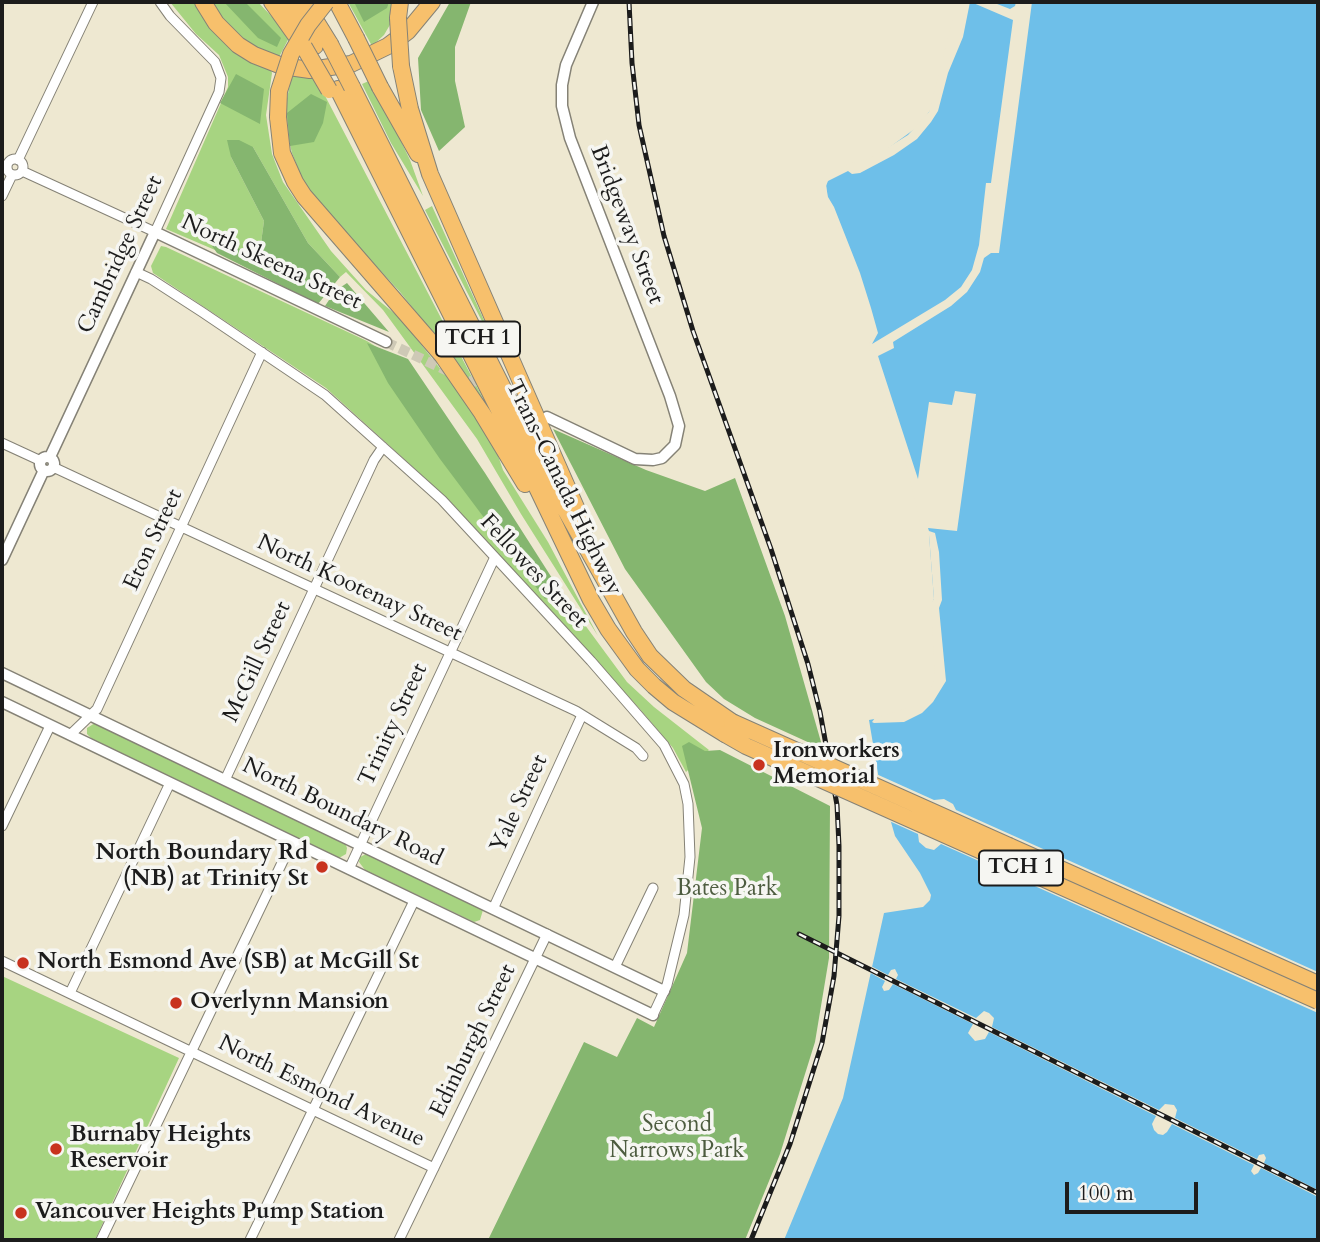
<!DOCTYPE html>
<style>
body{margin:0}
#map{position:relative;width:1320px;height:1242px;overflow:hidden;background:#eee8d1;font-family:Cardo,serif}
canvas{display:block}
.frame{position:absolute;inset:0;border:4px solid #1c1c1c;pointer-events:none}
.scale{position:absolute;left:1065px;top:1182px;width:133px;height:32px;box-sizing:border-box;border:4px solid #1c1c1c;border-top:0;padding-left:9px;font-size:21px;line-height:24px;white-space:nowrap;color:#1c1c1c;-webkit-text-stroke:5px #f6f6f2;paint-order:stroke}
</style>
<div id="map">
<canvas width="1320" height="1242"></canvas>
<div class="frame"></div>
<div class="scale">100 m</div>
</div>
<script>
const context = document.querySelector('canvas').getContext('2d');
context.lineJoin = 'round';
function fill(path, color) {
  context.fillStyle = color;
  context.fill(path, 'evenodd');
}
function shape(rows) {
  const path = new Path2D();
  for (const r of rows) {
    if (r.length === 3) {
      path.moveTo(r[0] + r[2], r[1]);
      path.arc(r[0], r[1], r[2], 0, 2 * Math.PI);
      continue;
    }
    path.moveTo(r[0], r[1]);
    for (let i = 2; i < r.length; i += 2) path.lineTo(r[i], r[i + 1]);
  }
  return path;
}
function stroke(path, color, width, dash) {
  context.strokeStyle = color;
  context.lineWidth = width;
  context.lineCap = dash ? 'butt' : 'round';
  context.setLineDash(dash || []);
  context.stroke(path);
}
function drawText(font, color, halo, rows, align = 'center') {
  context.font = font + ' Cardo,serif';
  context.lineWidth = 7;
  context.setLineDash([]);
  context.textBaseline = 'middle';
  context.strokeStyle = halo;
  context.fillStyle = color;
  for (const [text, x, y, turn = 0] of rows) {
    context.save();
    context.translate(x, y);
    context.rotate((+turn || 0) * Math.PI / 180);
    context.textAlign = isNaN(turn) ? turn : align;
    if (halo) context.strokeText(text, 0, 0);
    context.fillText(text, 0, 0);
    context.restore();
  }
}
fill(shape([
 [170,2,196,2,271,70,272,73,266,115,272,154,283,182,331,251,366,290,400,318,450,381,479,422,495,447,503,470,548,542,598,636,521,514,477,439,383,310,346,272,340,277,308,243,253,147,231,157,264,221,261,243,240,249,212,245,215,250,166,229,228,87,228,77,219,55,196,34],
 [210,2,258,2,290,36,278,59,250,45,228,27],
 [348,2,393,2,391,23,384,35,372,46],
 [292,75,313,75,322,90,488,408,486,410,432,332,400,292,322,207,303,181,292,153,288,137,286,103],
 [371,80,410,160,423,196,391,143,362,84],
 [432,206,488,329,488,333,425,210],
 [161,246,166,247,367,341,383,351,627,682,654,707,709,750,686,772,673,748,639,708,427,480,326,388,153,273,151,266],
 [95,723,345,843,347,848,346,854,339,858,92,739,87,734,87,728],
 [366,854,483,910,480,920,474,922,365,870,359,862,360,857],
 [2,976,179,1058,95,1240,2,1240]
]), '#a7d481');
fill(shape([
 [224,2,245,2,281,38,277,47,258,38],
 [354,2,389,2,387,8,364,22],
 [450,2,471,2,455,47,455,81,465,127,439,151,421,110,418,58],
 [236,74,264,89,260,124,220,103],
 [311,94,327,102,323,123,314,142,290,146,287,113],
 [227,140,239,140,253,147,308,243,340,277,318,304,217,253,212,246,219,239,240,249,261,243,264,221,231,157],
 [347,283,389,332,325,306,335,291],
 [367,343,408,359,485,473,559,589,545,599,440,459,388,383],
 [553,429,646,470,705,491,735,478,785,616,823,749,755,718,724,699,706,682,625,569],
 [689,742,705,751,720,750,830,806,829,958,815,1042,780,1154,745,1240,488,1240,584,1042,617,1057,637,1018,654,1027,687,953,702,828,682,746]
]), '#85b66f');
fill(shape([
 [958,2,1318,2,1318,1240,784,1240,843,1098,884,913,923,907,930,900,931,895,920,873,895,836,879,780,869,720,901,714,920,706,933,692,939,673,932,603,934,599,929,535,904,446,870,343,874,333,855,267,832,207,827,198,826,182,845,168,872,160,920,125,931,109]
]), '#6ebfe9');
fill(shape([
 [957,2,970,2,963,37,948,73,938,111,931,122,917,139,894,155,860,173,852,174,848,171,828,181,826,186,828,197,834,207,860,273,871,308,878,333,872,344,945,300,961,287,972,270,979,245,986,183,991,183,1013,20,971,2,992,2,1010,9,1015,6,1016,2,1032,2,999,253,991,253,984,258,980,272,967,292,951,306,893,342,894,348,878,356,918,479,929,402,952,405,955,391,976,394,957,531,928,528,929,531,935,533,939,552,942,600,939,608,946,681,933,702,922,713,904,722,874,723,872,722,875,718,918,705,929,694,935,679,931,603,934,599,929,535,924,532,919,519,902,445,890,422,879,387,869,347,872,332,853,276,852,261,821,185,845,165,871,158,908,135,929,112],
 [874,773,934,800,944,799,953,804,956,810,1318,972,1318,1013,941,844,934,850,926,848,919,842,918,834,887,820],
 [869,965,888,975,891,970,895,969,898,975,896,979,976,1018,984,1011,989,1013,994,1018,992,1027,1159,1110,1165,1104,1174,1105,1177,1110,1175,1118,1257,1159,1259,1155,1264,1154,1266,1158,1264,1163,1318,1190,1318,1197,1261,1168,1258,1173,1254,1175,1251,1171,1254,1165,1172,1124,1167,1132,1163,1135,1158,1134,1154,1130,1152,1124,1156,1116,989,1032,985,1039,975,1041,968,1033,973,1024,893,984,889,990,884,991,882,987,885,981,867,971]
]), '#eee8d1');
stroke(shape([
 [386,342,488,390]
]), '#cec9b6', 10, [10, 5]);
const minor = shape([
 [15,167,8],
 [18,160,93,2],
 [22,171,155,232,219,92,221,78,215,62,170,16,160,2],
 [2,196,12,175],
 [136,272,151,279,202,312,325,395,442,500,591,661,664,745,684,784,688,804,690,857,684,915,667,985,653,1015],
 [2,443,41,461],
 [53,467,576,711,636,748,643,756],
 [70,735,97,709,262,352],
 [225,780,374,460,383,447],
 [2,826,50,726],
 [349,869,494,559],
 [493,909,582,715],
 [2,961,434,1168],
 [615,967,653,888],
 [70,993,170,783],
 [101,1240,292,842],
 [250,1240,414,901],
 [399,1240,547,934]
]);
const tertiary = shape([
 [547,417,635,459,653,460,662,458,675,445,679,426,670,396,570,138,562,106,562,85,566,65,593,2],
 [50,457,155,232,386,342],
 [47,464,7],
 [2,560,44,470],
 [2,673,664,991],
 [2,702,653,1015]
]);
const motorway = shape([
 [203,2,216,23,238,45,254,55,282,66,310,70,351,64,388,46,408,31,432,2],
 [272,2,304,47],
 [287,2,315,46],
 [304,2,330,44],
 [337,2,356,38],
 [398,18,400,2],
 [401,66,410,109,430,174,585,528],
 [352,87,551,484,634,632,650,656,684,689,732,722],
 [380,87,418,154],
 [338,89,518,448,591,600,608,629,637,669,654,686,673,702,725,734],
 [278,117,282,153,295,182,304,196,442,355,482,413,525,484],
 [1009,846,1318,984]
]);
stroke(minor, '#858276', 11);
stroke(tertiary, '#858276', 13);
stroke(motorway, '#858276', 18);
stroke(minor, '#fff', 9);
stroke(tertiary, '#fff', 10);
stroke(motorway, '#f7c06c', 16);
const rail = shape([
 [629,2,632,63,639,125,664,236,693,331,771,549,808,664,820,712,837,805,839,846,839,916,834,976,822,1043,790,1144,751,1240],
 [799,934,1318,1193]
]);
stroke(rail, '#1c1c1c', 5);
stroke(rail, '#f6f6f2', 2.5, [8]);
const motorwayBridge = shape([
 [398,18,401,66],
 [356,38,380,87],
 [330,44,352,87],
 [304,47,329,90],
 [278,117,279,91,291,54,308,25,326,2],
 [732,722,1009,846],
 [725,734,746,746,1318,1001]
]);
stroke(motorwayBridge, '#858276', 18, []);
stroke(motorwayBridge, '#f7c06c', 16);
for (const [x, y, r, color] of [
 [759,765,7,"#c8321e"],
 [322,867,7,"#c8321e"],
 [23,963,7,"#c8321e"],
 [176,1003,7,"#c8321e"],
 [56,1149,7,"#c8321e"],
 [21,1213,7,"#c8321e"]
]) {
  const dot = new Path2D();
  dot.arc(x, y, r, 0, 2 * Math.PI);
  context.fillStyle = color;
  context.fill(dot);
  stroke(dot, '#f6f6f2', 2.5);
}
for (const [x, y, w] of [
 [478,339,84],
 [1021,868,84]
]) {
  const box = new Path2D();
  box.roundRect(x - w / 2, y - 17.5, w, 35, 5);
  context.fillStyle = '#f6f6f2';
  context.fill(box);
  stroke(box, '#1c1c1c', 2);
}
drawText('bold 21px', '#1c1c1c', null, [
 ["TCH 1",478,339],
 ["TCH 1",1021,868]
]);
drawText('23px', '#1c1c1c', '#f6f6f2', [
 ["Bridgeway Street",626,225,69],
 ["Cambridge Street",121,255,-65],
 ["North Skeena Street",271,263,25],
 ["Trans-Canada Highway",563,488,64],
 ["Eton Street",154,540,-65],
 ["Fellowes Street",533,572,47],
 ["North Kootenay Street",359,589,25],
 ["McGill Street",258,662,-65],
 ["Trinity Street",394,725,-65],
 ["Yale Street",520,804,-65],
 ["North Boundary Road",342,813,26],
 ["Edinburgh Street",474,1041,-64],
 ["North Esmond Avenue",321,1092,26]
]);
drawText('bold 23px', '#1c1c1c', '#f6f6f2', [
 ["Ironworkers",773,752],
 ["Memorial",773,778],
 ["North Boundary Rd",308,854,"right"],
 ["(NB) at Trinity St",308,880,"right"],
 ["North Esmond Ave (SB) at McGill St",37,963],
 ["Overlynn Mansion",190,1003],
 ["Burnaby Heights",70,1136],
 ["Reservoir",70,1162],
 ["Vancouver Heights Pump Station",35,1213]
], 'left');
drawText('23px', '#4d5c3f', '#f6f6f2', [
 ["Bates Park",727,890],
 ["Second",677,1126],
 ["Narrows Park",677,1152]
]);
</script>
